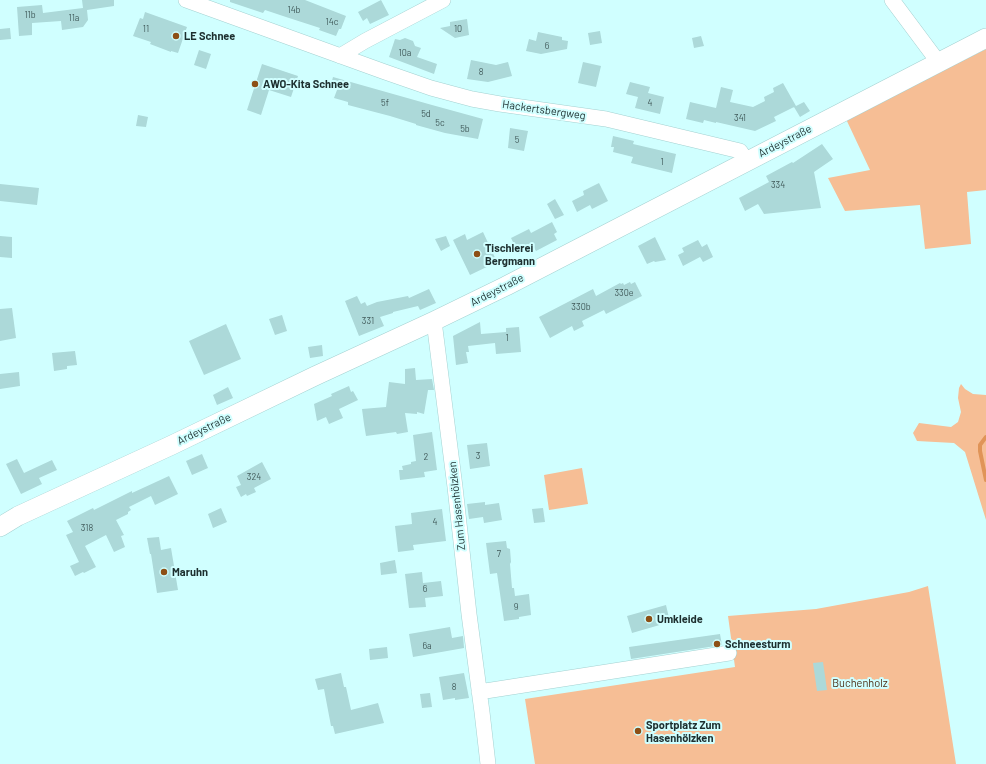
<!DOCTYPE html>
<meta charset="utf-8">
<style>
body{margin:0}
canvas{display:block;background:#d0ffff}
</style>
<canvas width="986" height="764"></canvas>
<script>
const context = document.querySelector('canvas').getContext('2d');
context.lineJoin = 'round';
function fill(path, color) {
  context.fillStyle = color;
  context.fill(path, 'evenodd');
}
function shape(rows) {
  const path = new Path2D();
  for (const r of rows) {
    path.moveTo(r[0], r[1]);
    for (let i = 2; i < r.length; i += 2) path.lineTo(r[i], r[i + 1]);
  }
  return path;
}
function stroke(path, color, width, dash) {
  context.strokeStyle = color;
  context.lineWidth = width;
  context.lineCap = dash ? 'butt' : 'round';
  context.setLineDash(dash || []);
  context.stroke(path);
}
function drawText(font, color, halo, rows, align = 'center') {
  context.font = font + ' Barlow,sans-serif';
  context.lineWidth = 4;
  context.setLineDash([]);
  context.textBaseline = 'middle';
  context.strokeStyle = halo;
  context.fillStyle = color;
  for (const [text, x, y, turn = 0] of rows) {
    context.save();
    context.translate(x, y);
    context.rotate((+turn || 0) * Math.PI / 180);
    context.textAlign = isNaN(turn) ? turn : align;
    if (halo) context.strokeText(text, 0, 0);
    context.fillText(text, 0, 0);
    context.restore();
  }
}
fill(shape([
 [986,49,986,190,967,192,971,244,925,249,920,205,845,211,828,178,870,170,846,119],
 [961,384,965,389,973,394,986,395,986,520,965,452,954,443,917,441,913,433,919,423,951,427,958,422,961,412,958,398,959,388],
 [582,468,588,504,549,510,544,475],
 [928,586,956,764,535,764,525,699,735,667,728,616,816,609,909,592]
]), '#f6be95');
stroke(shape([
 [986,437,980,445,980,451,986,480]
]), '#e09458', 4);
fill(shape([
 [82,0,114,0,114,6,87,10,88,20,83,27,62,30,61,21,32,23,32,35,19,36,17,7,42,5,43,13,83,8],
 [230,0,305,0,346,16,341,29,339,29,336,36,319,30,320,28,286,17,265,10,263,13,230,2],
 [381,0,389,15,370,24,367,18,363,21,358,12],
 [145,12,187,27,178,53,171,51,171,52,150,44,151,42,133,36,140,18,143,19],
 [467,19,469,35,455,38,440,28,450,26,450,22],
 [10,28,11,39,0,40,0,29],
 [600,31,602,43,590,45,588,33],
 [538,32,562,37,562,40,568,41,567,49,541,54,526,51,529,39,536,41],
 [701,36,704,46,694,48,692,38],
 [405,38,413,41,415,46,421,48,417,57,437,64,434,74,389,57,395,39,400,40],
 [199,50,211,54,206,69,194,65],
 [471,60,496,65,508,62,512,76,488,82,467,79],
 [583,62,601,66,596,87,578,83],
 [262,64,298,76,291,97,269,90,261,115,247,110],
 [333,77,432,105,483,119,478,139,445,133,416,125,416,124,390,116,348,105,348,102,334,98,337,90,330,88],
 [630,82,650,87,648,93,664,97,660,114,635,108,638,97,626,94],
 [783,83,796,106,804,102,810,111,800,117,794,107,796,106,774,117,776,121,755,131,716,122,716,123,704,120,703,123,686,119,690,102,716,108,721,87,733,90,730,102,753,107,765,101,764,97,774,92,773,88],
 [138,115,148,117,146,127,136,126],
 [510,128,528,131,524,151,508,148],
 [613,136,634,141,633,144,676,154,672,173,631,163,633,157,613,152,614,147,611,147],
 [822,144,833,159,814,172,821,208,764,214,758,204,745,211,739,198,769,182,766,176,792,162,793,163],
 [599,183,608,201,592,209,590,205,577,212,572,201,584,195,583,191],
 [0,184,39,188,37,205,0,201],
 [555,199,564,215,555,219,547,204],
 [552,222,557,232,554,234,557,240,536,251,533,246,519,254,511,238,529,229,531,233],
 [483,232,497,262,470,275,453,240,465,234,467,240],
 [0,236,12,237,12,258,0,257],
 [446,236,450,246,441,251,435,239],
 [655,237,666,260,655,262,654,261,647,264,638,246],
 [698,240,702,247,707,244,713,257,703,262,700,257,683,266,678,255,684,252,682,248],
 [630,282,631,284,635,282,642,296,606,314,604,310,582,321,584,326,574,331,572,326,550,338,539,317,593,289,596,296,620,283,621,284,623,283,624,285],
 [429,289,436,303,420,310,418,306,393,312,393,313,380,317,384,326,359,336,345,301,357,296,361,304,365,302,367,306,377,302,408,296,409,298],
 [12,308,16,338,0,341,0,309],
 [282,315,287,331,275,335,269,319],
 [480,322,481,334,506,332,506,328,519,327,521,352,496,354,495,343,468,346,469,352,466,352,468,363,456,365,453,336],
 [226,324,241,359,204,375,189,341],
 [322,345,323,356,310,358,308,347],
 [75,351,77,365,67,366,67,369,54,371,52,353],
 [415,368,416,380,432,379,434,390,428,390,424,414,417,412,417,414,405,413,408,432,397,434,396,432,366,436,364,424,362,409,386,407,389,382,405,384,405,369],
 [19,372,20,386,0,389,0,374],
 [349,386,351,392,353,391,358,400,339,409,343,418,329,424,326,417,317,421,314,404,332,396,331,394],
 [228,387,233,398,217,405,213,395],
 [432,432,433,440,433,439,437,470,424,472,425,477,400,480,399,470,403,470,402,466,411,464,411,462,416,461,413,435],
 [487,443,490,466,470,469,467,445],
 [202,454,208,468,192,475,186,461],
 [17,459,24,473,52,460,57,470,39,478,42,484,21,494,6,464],
 [262,462,271,479,254,488,256,492,247,496,246,494,241,497,236,487,241,485,237,476],
 [169,476,178,494,155,505,151,496,129,507,131,510,128,512,128,514,116,520,124,535,121,536,125,547,114,552,106,535,85,546,96,567,84,573,83,572,75,576,70,566,79,562,66,535,73,532,67,521,93,508,94,510,132,491,132,493],
 [485,502,485,505,499,503,502,520,484,523,483,517,469,519,467,504],
 [221,508,227,522,213,528,208,514],
 [543,508,545,522,534,523,532,509],
 [442,509,446,541,413,545,414,550,398,552,395,526,412,524,411,513],
 [159,537,161,550,171,548,178,590,157,593,151,554,150,554,147,538],
 [506,541,507,548,510,549,511,562,510,564,512,588,514,588,515,596,529,594,531,615,519,617,519,619,504,621,497,573,490,574,486,543],
 [395,560,397,573,381,575,380,563],
 [422,572,423,583,441,581,443,596,425,598,426,607,409,608,405,574],
 [666,605,670,622,632,633,627,616],
 [450,627,452,638,463,636,464,648,413,657,409,634],
 [720,634,722,645,631,659,629,647],
 [387,647,388,658,370,660,369,649],
 [823,662,827,690,817,691,813,663],
 [341,673,344,687,346,687,351,710,378,703,384,723,335,734,333,726,331,726,324,689,318,690,315,679],
 [464,673,469,698,455,700,455,698,443,700,439,677],
 [430,693,432,707,422,708,420,694]
]), '#acd9d9');
const minor = shape([
 [186,0,385,72,431,88,472,99,500,104,606,119,740,151,747,161],
 [892,0,939,63],
 [340,56,365,41,443,0],
 [434,321,455,487,469,614,482,712,488,764],
 [479,692,729,653]
]);
const major = shape([
 [0,527,18,516,172,445,315,376,434,321,506,286,986,38]
]);
stroke(minor, '#a4d1d1', 16);
stroke(major, '#a4d1d1', 20);
stroke(minor, '#fff', 15);
stroke(major, '#fff', 19);
for (const [x, y, r, color] of [
 [176,36,4,"#8d4f15"],
 [255,84,4,"#8d4f15"],
 [477,254,4,"#8d4f15"],
 [164,572,4,"#8d4f15"],
 [649,619,4,"#8d4f15"],
 [717,644,4,"#8d4f15"],
 [638,731,4,"#8d4f15"]
]) {
  const dot = new Path2D();
  dot.arc(x, y, r, 0, 2 * Math.PI);
  context.fillStyle = color;
  context.fill(dot);
  stroke(dot, '#d0ffff', 1.5);
}
drawText('9px', '#415a5a', null, [
 ["14b",294,10],
 ["11b",30,15],
 ["11a",74,18],
 ["14c",332,22],
 ["11",146,29],
 ["10",458,29],
 ["6",547,46],
 ["10a",405,53],
 ["8",481,72],
 ["5f",385,103],
 ["4",650,103],
 ["5d",426,114],
 ["341",740,118],
 ["5c",440,123],
 ["5b",465,129],
 ["5",517,140],
 ["1",662,162],
 ["334",778,185],
 ["330e",624,293],
 ["330b",581,307],
 ["331",368,321],
 ["1",507,338],
 ["3",478,456],
 ["2",426,457],
 ["324",254,477],
 ["4",435,522],
 ["318",87,528],
 ["7",499,554],
 ["6",425,589],
 ["9",516,607],
 ["6a",427,646],
 ["8",454,687]
]);
drawText('bold 11px', '#1d2f2f', '#d0ffff', [
 ["LE Schnee",184,36],
 ["AWO-Kita Schnee",263,84],
 ["Tischlerei",485,248],
 ["Bergmann",485,261],
 ["Maruhn",172,572],
 ["Umkleide",657,619],
 ["Schneesturm",725,644],
 ["Sportplatz Zum",646,725],
 ["Hasenhölzken",646,738]
], 'left');
drawText('11px', '#1d2f2f', '#d0ffff', [
 ["Hackertsbergweg",544,110,8],
 ["Ardeystraße",785,141,-27],
 ["Ardeystraße",497,290,-27],
 ["Ardeystraße",204,429,-26],
 ["Zum Hasenhölzken",457,506,-96]
]);
drawText('11px', '#4d2e15', '#d0ffff', [
 ["Buchenholz",860,683]
]);
</script>
